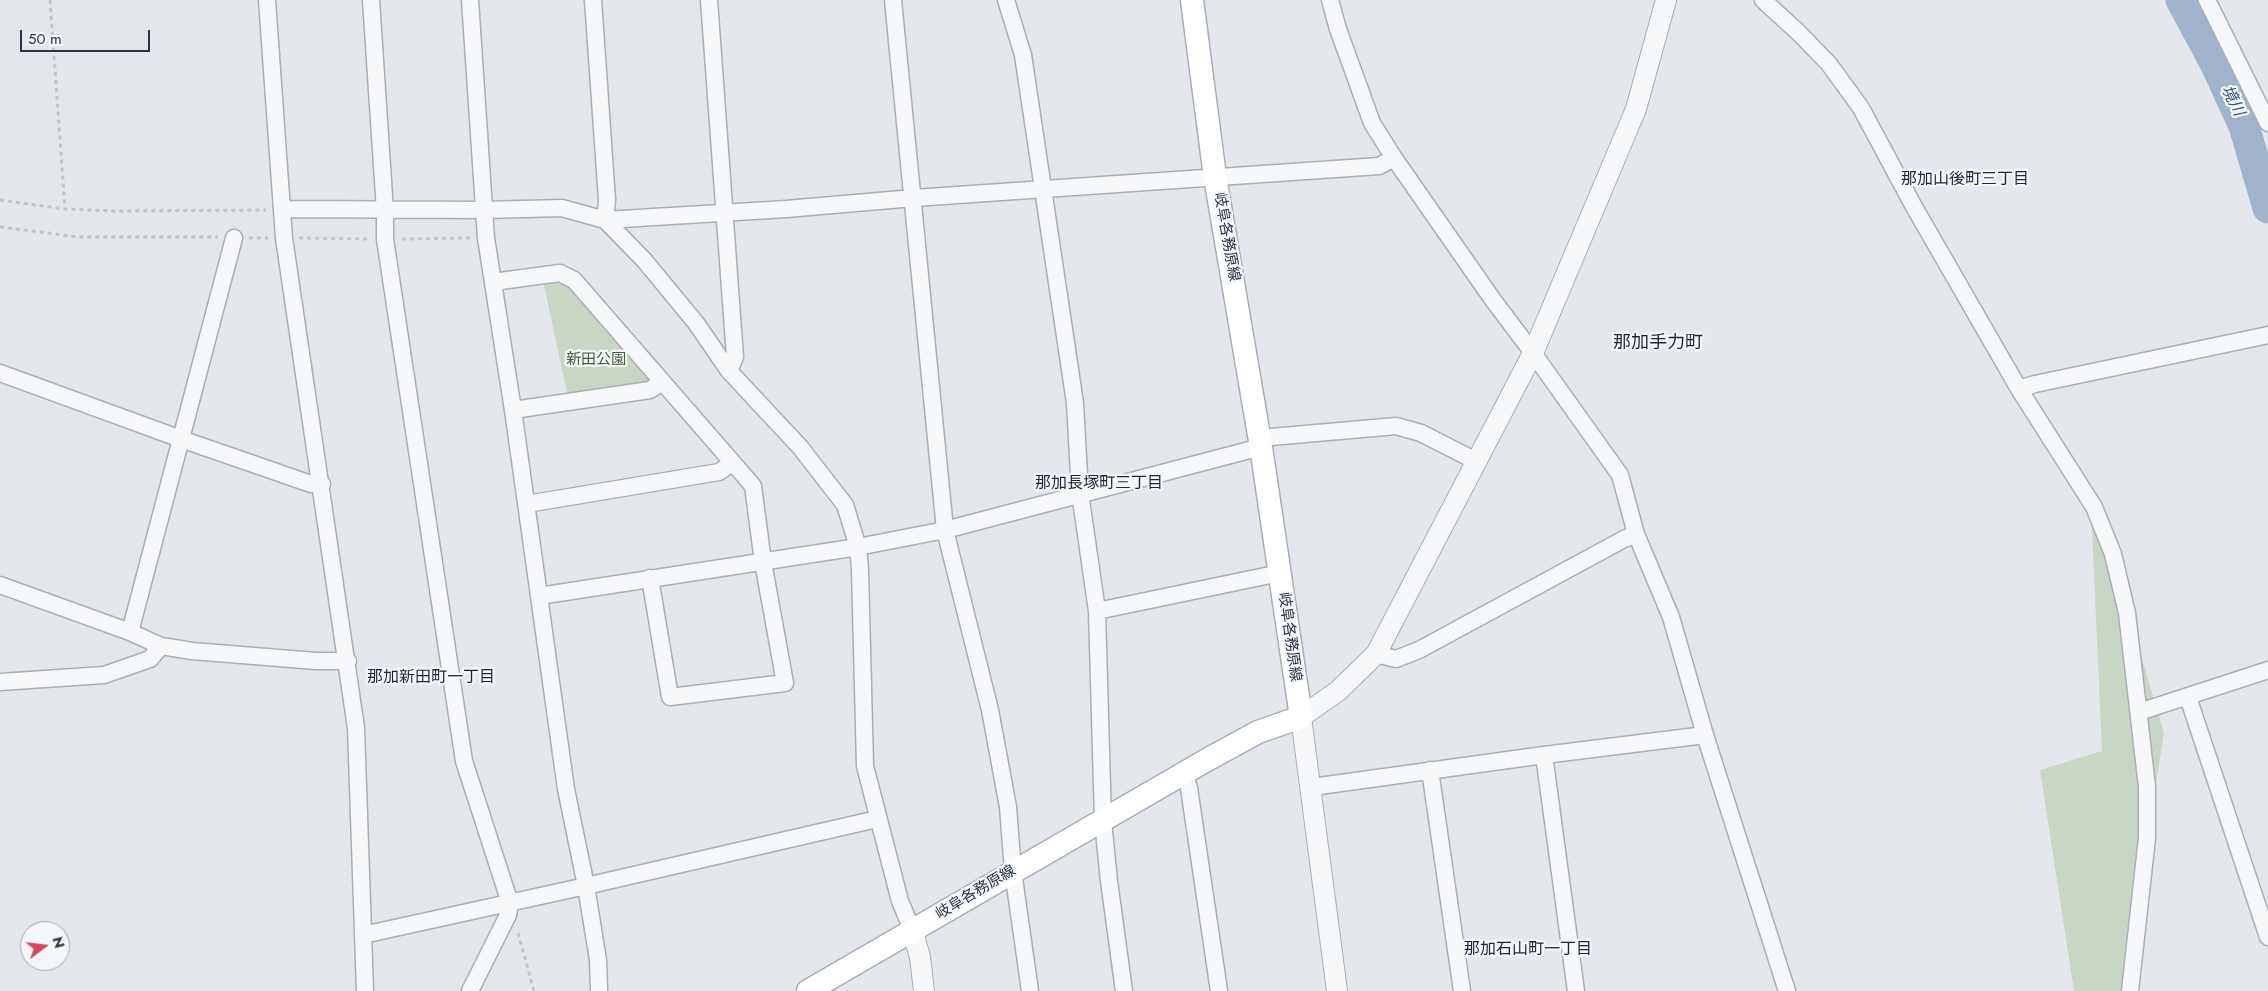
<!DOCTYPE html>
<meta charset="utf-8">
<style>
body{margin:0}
#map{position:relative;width:2268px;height:991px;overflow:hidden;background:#e4e7ec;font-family:Jost,sans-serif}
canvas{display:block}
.north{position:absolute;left:20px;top:921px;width:50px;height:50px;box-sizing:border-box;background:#f4f6f9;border:1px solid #a4a8b1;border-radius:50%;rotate:75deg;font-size:14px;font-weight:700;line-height:20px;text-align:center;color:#2b3445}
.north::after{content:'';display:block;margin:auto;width:18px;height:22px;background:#d1495b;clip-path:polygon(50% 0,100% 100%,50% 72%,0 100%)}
.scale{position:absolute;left:20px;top:30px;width:130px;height:22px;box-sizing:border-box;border:2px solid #2b3445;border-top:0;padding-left:6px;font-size:15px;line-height:18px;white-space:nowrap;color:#2b3445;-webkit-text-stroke:4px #f4f6f9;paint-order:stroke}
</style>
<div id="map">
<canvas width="2268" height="991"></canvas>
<div class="north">N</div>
<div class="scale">50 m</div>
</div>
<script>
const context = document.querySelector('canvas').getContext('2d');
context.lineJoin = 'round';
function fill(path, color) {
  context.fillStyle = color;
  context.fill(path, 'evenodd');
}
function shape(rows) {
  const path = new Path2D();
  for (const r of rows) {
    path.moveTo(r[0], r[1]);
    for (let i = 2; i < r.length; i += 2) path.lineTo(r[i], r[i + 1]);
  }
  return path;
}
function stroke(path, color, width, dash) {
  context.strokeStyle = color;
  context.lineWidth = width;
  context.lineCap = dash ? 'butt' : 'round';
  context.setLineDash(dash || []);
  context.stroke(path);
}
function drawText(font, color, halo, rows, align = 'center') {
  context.font = font + ' Jost,"Noto Sans JP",sans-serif';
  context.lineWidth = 4.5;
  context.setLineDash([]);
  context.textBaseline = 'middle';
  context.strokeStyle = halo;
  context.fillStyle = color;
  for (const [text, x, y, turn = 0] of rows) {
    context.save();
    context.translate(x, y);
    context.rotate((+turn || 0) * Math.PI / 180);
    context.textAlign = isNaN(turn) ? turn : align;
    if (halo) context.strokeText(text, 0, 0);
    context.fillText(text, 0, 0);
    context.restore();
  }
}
fill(shape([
 [560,273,662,382,569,402,542,276],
 [2090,484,2164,733,2123,991,2074,991,2040,770,2102,751]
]), '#c9d6c5');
stroke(shape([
 [2181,0,2216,65,2244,126,2268,208]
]), '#9fb4cc', 31);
const minor = shape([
 [267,0,284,238,356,728,365,991],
 [371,0,385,211,385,239,464,761,510,903,508,915,470,991],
 [470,0,486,238,513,410,566,789,586,886,598,960,599,991],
 [593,0,607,200,605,220],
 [709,0,735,357,729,371],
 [893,0,945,530,990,710,1008,807,1013,871,1030,991],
 [1006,0,1023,55,1075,403,1080,493,1097,611,1103,821,1109,881,1124,991],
 [1330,0,1338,29,1372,123,1394,158,1493,300,1533,353,1620,475,1636,534,1671,617,1705,735,1787,991],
 [1763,0,1799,33,1829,64,1861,108,1913,205,2019,389,2094,507,2113,554,2127,613,2147,787,2147,838,2130,991],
 [2207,0,2268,123],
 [282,209,484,210,562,208,605,220,786,209,914,198,1379,166,1394,158],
 [605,220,644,260,696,323,729,371,800,447,845,505,858,547,860,569,865,766,900,901,913,932],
 [493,282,560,273,574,280,753,486,763,562,785,683,670,697,650,578],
 [0,373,181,439,311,484,322,484],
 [2019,389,2035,384,2268,335],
 [513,410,650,390,662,382],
 [1260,438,1396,426,1421,433,1476,461],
 [527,504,719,472,732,463],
 [0,585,130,632,161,646,192,651,316,661,348,661],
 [539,596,858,547,945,530,1261,447],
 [1097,611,1280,573],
 [130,632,234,238],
 [1376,654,1396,659,1419,650,1624,539,1636,534],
 [0,682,104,675,150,659,161,646],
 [2188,697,2268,937],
 [2139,712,2268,670],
 [1544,755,1576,991],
 [1430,770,1462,991],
 [1184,773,1189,788,1219,991],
 [1312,787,1544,755,1705,735],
 [363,935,586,886,877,819]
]);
const tertiary = shape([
 [913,932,920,957,924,991],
 [1337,991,1301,717,1338,691,1376,654,1533,353,1636,109,1666,0]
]);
const secondary = shape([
 [808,991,1205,761,1258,732,1301,717,1261,447,1215,177,1192,0]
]);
stroke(minor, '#a9aeb7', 19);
stroke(tertiary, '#a9aeb7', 22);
stroke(secondary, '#a9aeb7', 25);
stroke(shape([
 [50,0,65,209],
 [0,200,65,209,113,211,266,210],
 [0,227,78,237,218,237],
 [249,238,268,238],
 [299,238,370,239],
 [402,239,470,238],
 [518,933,534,991]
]), '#c2c5cb', 3, [4, 4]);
stroke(minor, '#f7f8fa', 16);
stroke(tertiary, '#f7f8fa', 20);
stroke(secondary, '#fff', 22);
drawText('15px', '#2b3445', '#f4f6f9', [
 ["岐阜各務原線",1226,237,80],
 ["岐阜各務原線",1289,637,82],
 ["岐阜各務原線",976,893,-31]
]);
drawText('15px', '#3f6138', '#f4f6f9', [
 ["新田公園",596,360]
]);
drawText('italic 16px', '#34527a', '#f4f6f9', [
 ["境川",2232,101,63]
]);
drawText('16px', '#1d2536', '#f4f6f9', [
 ["那加山後町三丁目",1965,180],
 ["那加長塚町三丁目",1099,484],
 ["那加新田町一丁目",431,678],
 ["那加石山町一丁目",1528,950]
]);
drawText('18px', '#1d2536', '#f4f6f9', [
 ["那加手力町",1658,344]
]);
</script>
